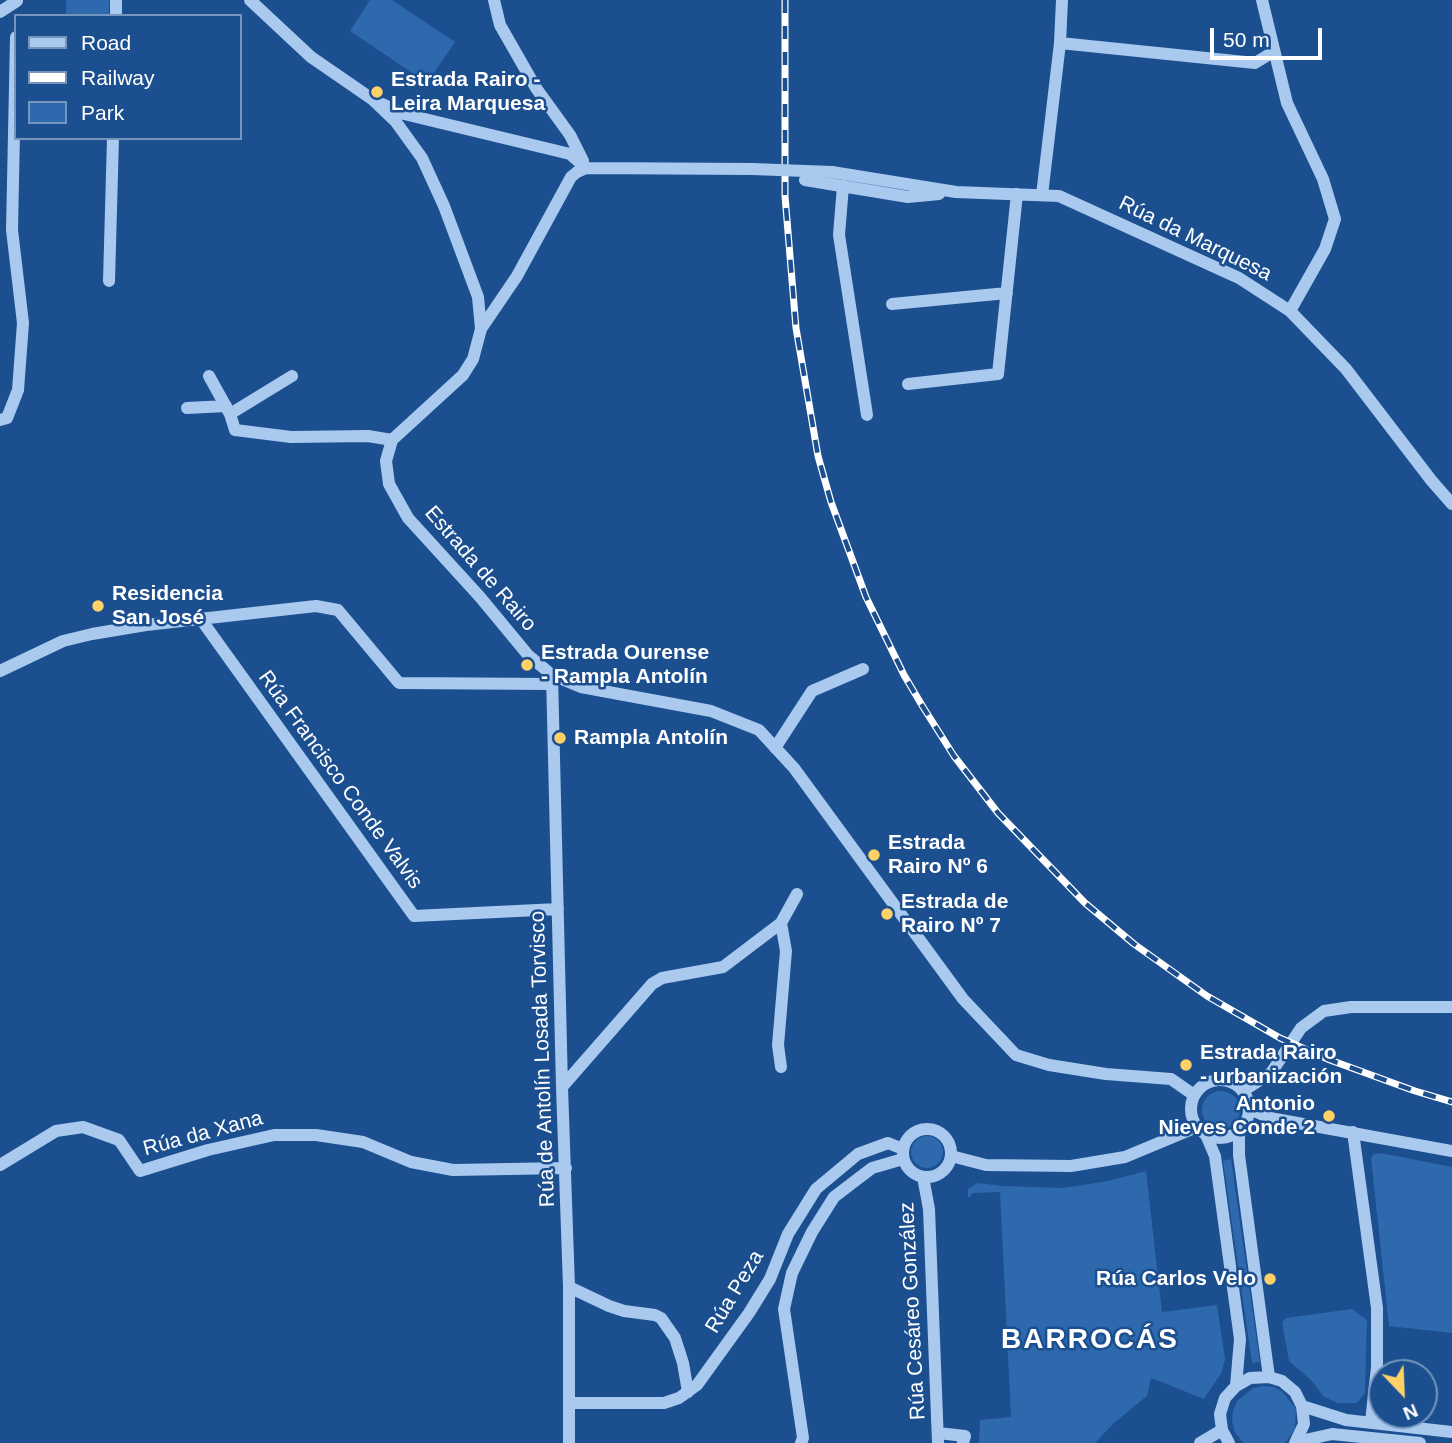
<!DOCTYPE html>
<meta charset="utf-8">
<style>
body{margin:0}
#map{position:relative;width:1452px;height:1443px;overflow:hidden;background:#1b4f8f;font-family:Helvetica,sans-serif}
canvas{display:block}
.legend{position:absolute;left:14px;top:14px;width:228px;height:126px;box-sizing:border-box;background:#1b4f8f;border:2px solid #7695bc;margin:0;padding:9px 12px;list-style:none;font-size:21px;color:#fff}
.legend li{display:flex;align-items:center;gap:14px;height:35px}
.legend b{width:35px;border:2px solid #7695bc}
.north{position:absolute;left:1368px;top:1359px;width:70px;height:70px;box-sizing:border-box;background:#1b4f8f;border:2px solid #7695bc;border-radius:50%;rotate:157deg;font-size:19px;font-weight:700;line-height:28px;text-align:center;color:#fff}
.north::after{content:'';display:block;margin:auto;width:24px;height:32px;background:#ffd166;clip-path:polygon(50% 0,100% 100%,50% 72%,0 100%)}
.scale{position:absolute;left:1210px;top:28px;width:112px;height:32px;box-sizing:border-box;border:4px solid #fff;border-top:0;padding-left:9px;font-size:21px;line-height:24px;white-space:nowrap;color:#fff;-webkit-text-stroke:5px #1b4f8f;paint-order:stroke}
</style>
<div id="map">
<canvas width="1452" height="1443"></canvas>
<ul class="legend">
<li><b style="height:9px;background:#a9c9ee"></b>Road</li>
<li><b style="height:9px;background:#fff"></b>Railway</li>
<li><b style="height:19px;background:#2e69ad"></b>Park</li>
</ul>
<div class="north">N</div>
<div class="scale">50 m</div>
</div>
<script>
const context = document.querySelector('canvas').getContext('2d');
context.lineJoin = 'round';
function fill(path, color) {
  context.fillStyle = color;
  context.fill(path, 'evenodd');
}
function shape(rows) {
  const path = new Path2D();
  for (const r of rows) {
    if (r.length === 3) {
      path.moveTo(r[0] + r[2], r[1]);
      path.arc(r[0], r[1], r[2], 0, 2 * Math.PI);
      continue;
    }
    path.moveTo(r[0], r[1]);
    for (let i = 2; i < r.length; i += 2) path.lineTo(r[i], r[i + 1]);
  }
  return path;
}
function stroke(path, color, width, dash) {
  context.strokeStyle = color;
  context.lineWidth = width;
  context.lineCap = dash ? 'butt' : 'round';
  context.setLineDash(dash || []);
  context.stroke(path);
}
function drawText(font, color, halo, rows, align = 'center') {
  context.font = font + ' Helvetica,sans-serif';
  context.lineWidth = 5;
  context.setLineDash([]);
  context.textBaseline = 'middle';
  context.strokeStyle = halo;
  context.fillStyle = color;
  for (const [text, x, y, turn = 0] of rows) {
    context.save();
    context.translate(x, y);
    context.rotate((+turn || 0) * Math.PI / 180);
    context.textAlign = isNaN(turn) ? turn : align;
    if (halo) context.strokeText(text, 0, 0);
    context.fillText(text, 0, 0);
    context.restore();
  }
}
fill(shape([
 [66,0,109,0,109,16,66,16],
 [370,0,392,0,455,42,427,83,350,31],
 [1221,1110,19],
 [927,1152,16],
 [1381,1153,1452,1167,1452,1333,1389,1326,1371,1158,1374,1154],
 [1231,1159,1260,1362,1252,1363,1223,1161],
 [1146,1171,1162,1312,1217,1305,1225,1359,1222,1372,1204,1399,1151,1378,1147,1396,1114,1423,1095,1443,979,1443,980,1420,1011,1417,1000,1192,973,1193,968,1198,968,1189,977,1183,1003,1186,1063,1188,1108,1181],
 [1352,1309,1367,1320,1365,1393,1357,1403,1338,1403,1324,1397,1312,1381,1289,1361,1282,1322,1286,1318],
 [1263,1386,1274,1387,1283,1392,1296,1409,1295,1429,1285,1443,1244,1443,1235,1433,1232,1422,1233,1411,1237,1401,1253,1388]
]), '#2e69ad');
stroke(shape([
 [250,0,311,57,372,99,396,122,422,158,444,206,478,297,481,329,473,359,463,375,392,440,386,461,389,484,408,518,480,597,528,655,552,675,581,687,711,711,759,730,794,768,963,999,1016,1055,1049,1065,1106,1074,1171,1079,1194,1095],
 [494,0,500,25,536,88,570,135,583,161],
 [1262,0,1287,103,1323,179,1335,219,1325,249,1290,311],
 [0,12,17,1],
 [116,16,116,0],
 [1060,43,1255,63,1273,52],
 [382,104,404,114,570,154,586,168],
 [832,172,956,192,1059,196,1239,278,1290,311,1346,369,1431,480,1452,504],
 [805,180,908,197,939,194],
 [843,186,839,235,867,415],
 [1042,195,1060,43,1062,0],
 [109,281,113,138],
 [892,304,1007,293],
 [481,329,517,276,571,177,577,172,586,168,752,169],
 [209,376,230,414],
 [292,376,230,414,235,430,291,437,368,436,392,440],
 [908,384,998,374,1017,194],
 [187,408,226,406],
 [0,420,7,418,18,390,23,323,12,230,16,37],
 [200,618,414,916,558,909],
 [0,671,63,641,92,634,146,625,316,606,338,610,399,683,552,684],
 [552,675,562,1087,569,1287,569,1443],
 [775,748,812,691,863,669],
 [781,923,786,951,778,1045,781,1067],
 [1220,1109,29],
 [562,1087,652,984,662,978,723,967,781,923,797,894],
 [1243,1091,1271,1073,1301,1028,1324,1011,1351,1007,1452,1007],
 [1250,1109,1270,1118,1452,1151],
 [927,1153,24],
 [1239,1132,1239,1155,1269,1377],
 [1353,1132,1377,1308,1377,1367,1371,1422],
 [1206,1135,1215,1156,1240,1339,1236,1386],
 [951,1156,986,1165,1071,1166,1125,1157,1197,1127],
 [0,1165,56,1131,83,1127,119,1140,140,1171,208,1150,274,1135,316,1135,363,1142,411,1162,453,1170,566,1168],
 [923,1177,929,1209,938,1443],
 [569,1287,609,1306,624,1311,655,1315,661,1318,675,1338,683,1363,688,1392],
 [569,1403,664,1403,679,1398,697,1385,749,1313,770,1279,788,1234,816,1189,858,1154,888,1143,903,1149],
 [1302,1406,1346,1420,1452,1432],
 [938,1433,965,1436,963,1443],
 [1296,1442,1332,1434,1420,1443],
 [801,1443,803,1438,784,1309,792,1273,812,1232,834,1197,872,1168,903,1159],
 [1200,1443,1222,1430],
 [1229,1443,1222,1430,1220,1414,1225,1398,1236,1386,1250,1378,1269,1377,1282,1381,1295,1392,1302,1406,1304,1424,1295,1443]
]), '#a9c9ee', 12);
const rail = shape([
 [785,0,785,196,796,328,818,456,831,502,866,597,904,675,923,707,954,756,998,813,1085,903,1134,944,1207,996,1280,1038,1330,1060,1415,1091,1452,1102]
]);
stroke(rail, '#fff', 7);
stroke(rail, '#1b4f8f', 4.5, [13]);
stroke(shape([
 [752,169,832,172]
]), '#a9c9ee', 12);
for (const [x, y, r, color] of [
 [377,92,7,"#ffd166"],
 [98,606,7,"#ffd166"],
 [527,665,7,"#ffd166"],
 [560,738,7,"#ffd166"],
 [874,855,7,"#ffd166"],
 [887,914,7,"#ffd166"],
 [1186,1065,7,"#ffd166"],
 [1329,1116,7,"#ffd166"],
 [1270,1279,7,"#ffd166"]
]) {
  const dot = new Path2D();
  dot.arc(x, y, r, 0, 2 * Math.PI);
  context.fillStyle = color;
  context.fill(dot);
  stroke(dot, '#1b4f8f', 2.5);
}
drawText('bold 21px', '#fff', '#1b4f8f', [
 ["Estrada Rairo -",391,80],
 ["Leira Marquesa",391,104],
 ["Residencia",112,594],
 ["San José",112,618],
 ["Estrada Ourense",541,653],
 ["- Rampla Antolín",541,677],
 ["Rampla Antolín",574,738],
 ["Estrada",888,843],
 ["Rairo Nº 6",888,867],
 ["Estrada de",901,902],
 ["Rairo Nº 7",901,926],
 ["Estrada Rairo",1200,1053],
 ["- urbanización",1200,1077],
 ["Antonio",1315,1104,"right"],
 ["Nieves Conde 2",1315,1128,"right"],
 ["Rúa Carlos Velo",1256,1279,"right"]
], 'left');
drawText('21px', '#fff', '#1b4f8f', [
 ["Rúa da Marquesa",1195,239,26],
 ["Estrada de Rairo",480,569,49],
 ["Rúa Francisco Conde Valvis",340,780,54],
 ["Rúa de Antolín Losada Torvisco",543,1059,-92],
 ["Rúa da Xana",203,1134,-15],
 ["Rúa Peza",735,1292,-59],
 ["Rúa Cesáreo González",913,1311,-93]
]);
context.letterSpacing = '2px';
drawText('bold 28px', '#fff', '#1b4f8f', [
 ["BARROCÁS",1090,1340]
]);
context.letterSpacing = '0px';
</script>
